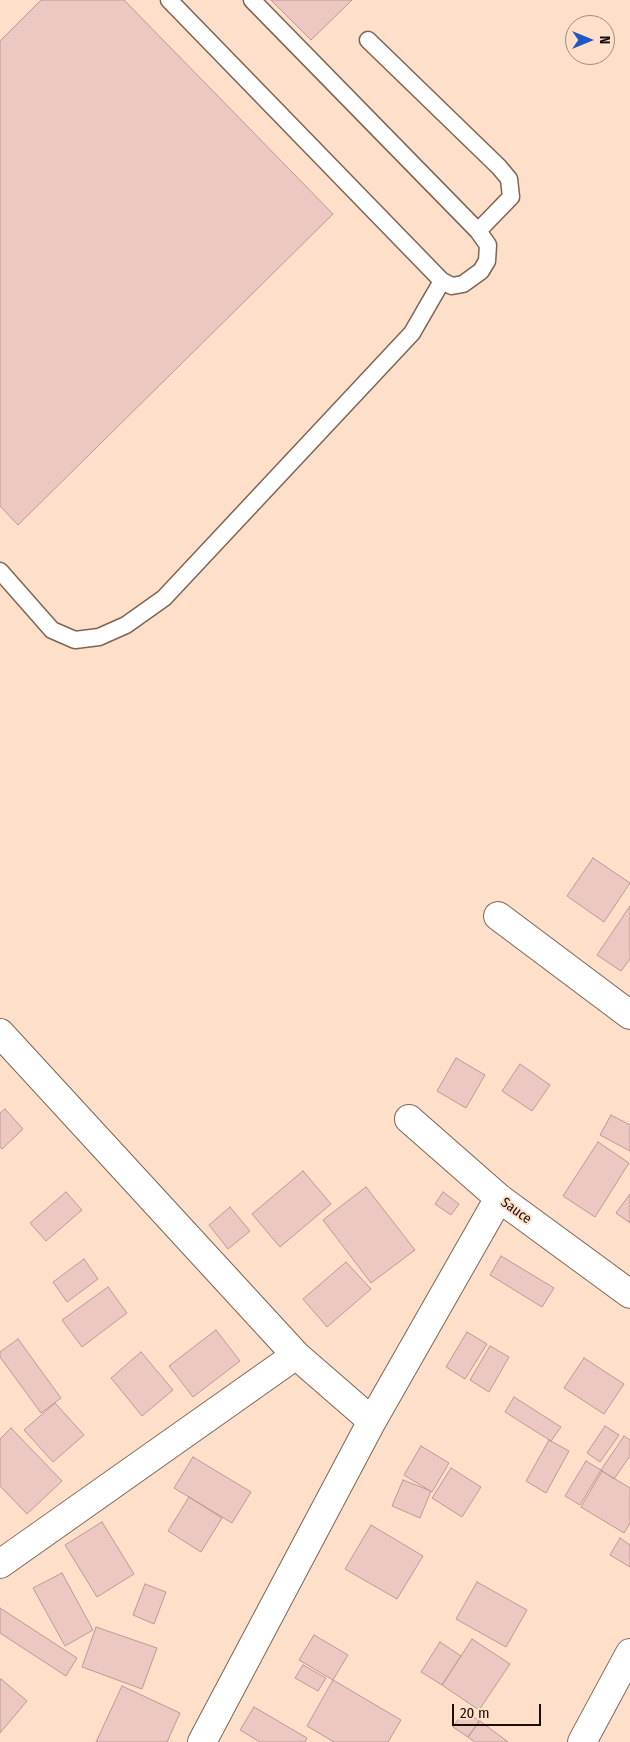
<!DOCTYPE html>
<style>
body{margin:0}
#map{position:relative;width:630px;height:1742px;overflow:hidden;background:#fedfca;font-family:"Fira Sans Condensed",sans-serif}
canvas{display:block}
.north{position:absolute;left:565px;top:15px;width:50px;height:50px;box-sizing:border-box;background:#fedfca;border:1px solid #a28c7c;border-radius:50%;rotate:90deg;font-size:14px;font-weight:700;line-height:20px;text-align:center;color:#190f08}
.north::after{content:'';display:block;margin:auto;width:18px;height:22px;background:#2057c4;clip-path:polygon(50% 0,100% 100%,50% 72%,0 100%)}
.scale{position:absolute;left:452px;top:1704px;width:89px;height:22px;box-sizing:border-box;border:2px solid #190f08;border-top:0;padding-left:6px;font-size:15px;line-height:18px;white-space:nowrap;color:#190f08;-webkit-text-stroke:4px #fedfca;paint-order:stroke}
</style>
<div id="map">
<canvas width="630" height="1742"></canvas>
<div class="north">N</div>
<div class="scale">20 m</div>
</div>
<script>
const context = document.querySelector('canvas').getContext('2d');
context.lineJoin = 'round';
function fill(path, color) {
  context.fillStyle = color;
  context.fill(path, 'evenodd');
}
function shape(rows) {
  const path = new Path2D();
  for (const r of rows) {
    path.moveTo(r[0], r[1]);
    for (let i = 2; i < r.length; i += 2) path.lineTo(r[i], r[i + 1]);
  }
  return path;
}
function stroke(path, color, width, dash) {
  context.strokeStyle = color;
  context.lineWidth = width;
  context.lineCap = dash ? 'butt' : 'round';
  context.setLineDash(dash || []);
  context.stroke(path);
}
function drawText(font, color, halo, rows, align = 'center') {
  context.font = font + ' "Fira Sans Condensed",sans-serif';
  context.lineWidth = 4;
  context.setLineDash([]);
  context.textBaseline = 'middle';
  context.strokeStyle = halo;
  context.fillStyle = color;
  for (const [text, x, y, turn = 0] of rows) {
    context.save();
    context.translate(x, y);
    context.rotate((+turn || 0) * Math.PI / 180);
    context.textAlign = isNaN(turn) ? turn : align;
    if (halo) context.strokeText(text, 0, 0);
    context.fillText(text, 0, 0);
    context.restore();
  }
}
const building = shape([
 [41,0,124,0,333,214,18,525,0,506,0,41,41,0],
 [271,0,352,0,311,40,271,0],
 [593,858,630,883,604,922,567,896,593,858],
 [630,906,630,959,621,971,597,955,630,906],
 [456,1058,485,1075,466,1108,437,1091,456,1058],
 [520,1064,550,1085,532,1111,502,1091,520,1064],
 [5,1109,23,1129,2,1149,0,1147,0,1113,5,1109],
 [611,1115,630,1125,630,1151,600,1135,611,1115],
 [598,1142,629,1163,595,1217,563,1196,598,1142],
 [303,1171,331,1204,280,1247,252,1214,303,1171],
 [366,1187,415,1250,371,1283,323,1220,366,1187],
 [66,1192,82,1210,46,1241,30,1223,66,1192],
 [443,1192,459,1204,451,1215,435,1204,443,1192],
 [630,1194,630,1223,616,1213,630,1194],
 [230,1207,250,1231,228,1249,209,1225,230,1207],
 [501,1256,554,1288,542,1307,490,1275,501,1256],
 [84,1259,98,1279,67,1302,53,1282,84,1259],
 [346,1262,371,1289,327,1327,303,1299,346,1262],
 [108,1287,127,1313,82,1347,62,1320,108,1287],
 [216,1330,240,1361,193,1397,169,1366,216,1330],
 [467,1332,487,1344,465,1379,446,1367,467,1332],
 [18,1339,61,1398,41,1413,0,1357,0,1352,18,1339],
 [490,1346,509,1357,489,1392,470,1380,490,1346],
 [141,1352,173,1390,142,1416,111,1378,141,1352],
 [584,1358,624,1384,604,1414,564,1388,584,1358],
 [514,1397,561,1427,551,1441,505,1412,514,1397],
 [55,1403,84,1435,53,1462,24,1430,55,1403],
 [605,1426,619,1435,600,1462,587,1453,605,1426],
 [11,1428,62,1481,27,1514,0,1486,0,1439,11,1428],
 [624,1436,630,1440,630,1456,614,1479,601,1470,624,1436],
 [549,1440,569,1451,546,1493,526,1481,549,1440],
 [421,1446,449,1463,432,1492,404,1475,421,1446],
 [193,1457,251,1492,232,1523,174,1488,193,1457],
 [586,1461,601,1470,580,1505,565,1496,586,1461],
 [451,1468,481,1487,462,1517,432,1498,451,1468],
 [602,1471,630,1488,630,1523,624,1533,581,1507,602,1471],
 [403,1480,431,1491,420,1518,392,1506,403,1480],
 [189,1497,222,1518,201,1552,168,1531,189,1497],
 [102,1522,134,1574,97,1597,65,1545,102,1522],
 [371,1525,423,1556,397,1599,345,1569,371,1525],
 [620,1538,630,1545,630,1567,610,1555,620,1538],
 [62,1573,93,1630,65,1646,33,1588,62,1573],
 [477,1582,527,1610,506,1647,456,1619,477,1582],
 [145,1584,166,1592,154,1624,133,1615,145,1584],
 [0,1608,77,1658,66,1676,0,1633,0,1608],
 [96,1627,157,1648,142,1689,82,1667,96,1627],
 [314,1635,348,1655,333,1680,299,1660,314,1635],
 [472,1639,510,1664,479,1710,442,1685,472,1639],
 [440,1642,461,1656,442,1685,421,1672,440,1642],
 [303,1665,326,1678,318,1691,295,1678,303,1665],
 [1,1679,27,1701,0,1733,0,1681,1,1679],
 [333,1680,401,1720,388,1742,334,1742,307,1726,333,1680],
 [122,1686,180,1713,167,1742,96,1742,122,1686],
 [254,1707,307,1738,305,1742,260,1742,240,1730,254,1707],
 [465,1710,479,1721,468,1737,453,1727,465,1710],
 [480,1721,508,1742,475,1742,468,1737,480,1721]
]);
fill(building, '#edc7c2');
stroke(building, '#bd9895', 1);
const service = shape([
 [169,0,442,281,452,286,463,284,470,279,481,271,487,261,488,245,478,231,252,0],
 [368,40,499,167,509,179,511,197,478,231],
 [0,571,52,630,75,640,99,637,126,625,164,598,412,333,442,281]
]);
const minor = shape([
 [498,916,630,1015],
 [0,1033,296,1355,372,1421],
 [409,1119,499,1198,630,1294],
 [0,1564,296,1355],
 [202,1742,372,1421,499,1198],
 [582,1742,630,1653]
]);
stroke(service, '#7e6452', 19);
stroke(minor, '#7e6452', 30);
stroke(service, '#fff', 16);
stroke(minor, '#fff', 28);
drawText('14px', '#190f08', '#fedfca', [
 ["Sauce",516,1211,36]
]);
</script>
